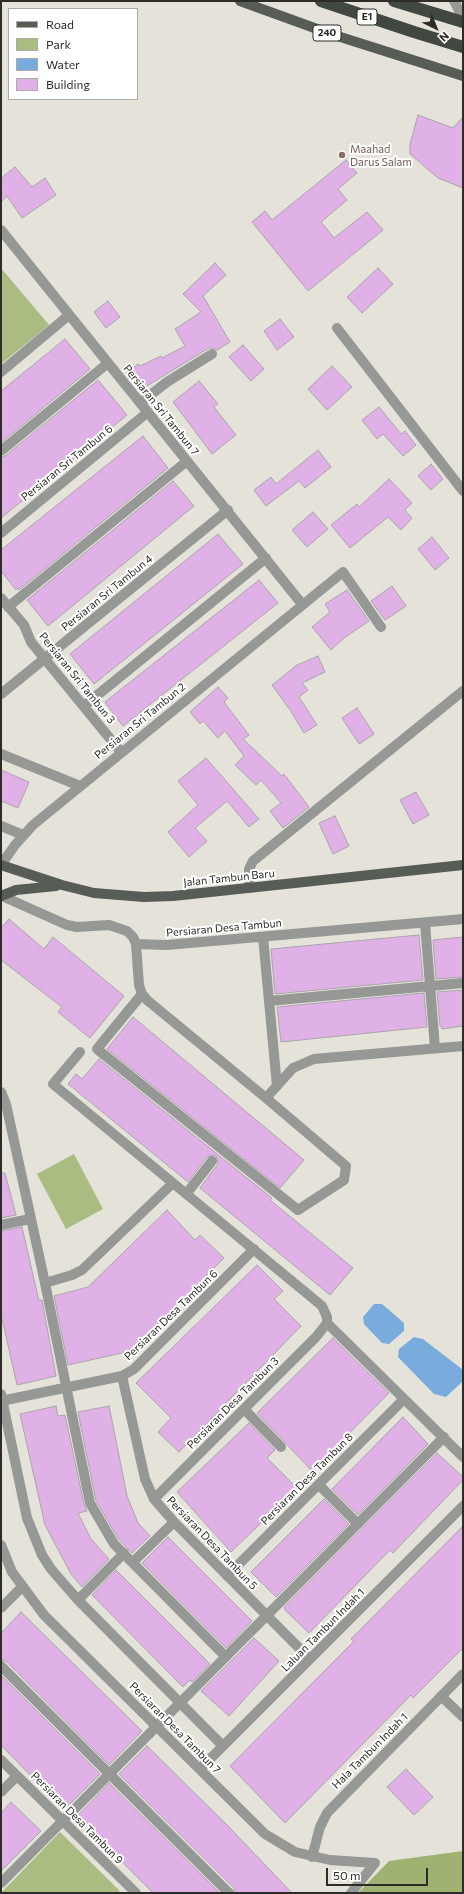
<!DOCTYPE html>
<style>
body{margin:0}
#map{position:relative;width:464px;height:1894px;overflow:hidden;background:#e4e2d9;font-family:Commissioner,sans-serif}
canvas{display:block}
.frame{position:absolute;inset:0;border:2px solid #2d2c29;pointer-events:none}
.legend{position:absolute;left:8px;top:8px;width:130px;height:92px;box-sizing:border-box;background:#fff;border:1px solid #ababa9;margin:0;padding:5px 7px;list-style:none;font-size:12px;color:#2d2c29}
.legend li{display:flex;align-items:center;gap:8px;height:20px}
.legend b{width:20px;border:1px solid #ababa9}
.north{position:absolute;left:416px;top:8px;width:40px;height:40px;-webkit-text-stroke:3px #fff;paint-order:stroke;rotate:137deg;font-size:11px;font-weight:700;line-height:16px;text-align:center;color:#2d2c29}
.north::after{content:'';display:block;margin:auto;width:14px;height:18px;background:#2d2c29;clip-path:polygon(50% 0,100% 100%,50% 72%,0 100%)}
.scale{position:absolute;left:326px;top:1868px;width:102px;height:18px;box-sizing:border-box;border:2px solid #2d2c29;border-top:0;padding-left:5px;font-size:12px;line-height:14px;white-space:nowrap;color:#2d2c29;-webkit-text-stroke:3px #fff;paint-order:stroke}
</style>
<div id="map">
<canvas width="464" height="1894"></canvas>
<div class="frame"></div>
<ul class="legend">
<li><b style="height:5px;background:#575c56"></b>Road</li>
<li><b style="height:11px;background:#aabc81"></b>Park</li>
<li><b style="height:11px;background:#79acdc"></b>Water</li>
<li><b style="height:11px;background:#e0b1e7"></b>Building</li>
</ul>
<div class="north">N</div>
<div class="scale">50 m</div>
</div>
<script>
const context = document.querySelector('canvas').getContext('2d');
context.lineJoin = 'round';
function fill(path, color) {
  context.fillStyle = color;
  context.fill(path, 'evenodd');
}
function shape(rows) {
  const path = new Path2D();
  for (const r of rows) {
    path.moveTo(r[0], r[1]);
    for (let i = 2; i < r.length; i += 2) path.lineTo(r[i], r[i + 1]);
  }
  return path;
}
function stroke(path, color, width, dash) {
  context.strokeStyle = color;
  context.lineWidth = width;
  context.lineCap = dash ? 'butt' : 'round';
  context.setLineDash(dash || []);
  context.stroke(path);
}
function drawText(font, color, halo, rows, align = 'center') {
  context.font = font + ' Commissioner,sans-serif';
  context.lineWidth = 4;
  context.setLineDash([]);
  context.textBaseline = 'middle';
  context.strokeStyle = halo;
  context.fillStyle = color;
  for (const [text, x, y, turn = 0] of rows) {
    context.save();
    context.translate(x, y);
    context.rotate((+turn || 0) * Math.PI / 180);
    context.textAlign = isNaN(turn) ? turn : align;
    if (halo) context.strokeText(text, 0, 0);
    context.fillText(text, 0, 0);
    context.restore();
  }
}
fill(shape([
 [1,268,49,325,1,364],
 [74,1154,103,1209,66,1229,37,1174],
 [60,1832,120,1891,117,1893,1,1893]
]), '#aabc81');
fill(shape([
 [463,1851,463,1893,358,1893,389,1861]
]), '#9fb272');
fill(shape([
 [374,1304,382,1304,404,1323,404,1331,389,1344,382,1343,364,1324,363,1317],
 [414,1337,423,1339,463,1370,463,1381,446,1397,434,1394,398,1357,399,1349]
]), '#79acdc');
const building = shape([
 [418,115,453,128,463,117,463,188,438,178,410,154,410,144,418,115],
 [346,160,357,173,338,189,347,200,321,222,334,238,367,212,383,230,308,291,252,222,265,211,272,220,346,160],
 [15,167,32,187,45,178,56,195,22,218,7,196,1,202,1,178,15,167],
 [215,263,226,275,203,296,230,342,217,350,212,348,209,348,142,389,128,372,138,364,140,366,161,356,162,358,185,346,175,329,201,312,183,294,215,263],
 [378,268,393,284,362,313,347,297,378,268],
 [108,301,120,317,106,328,94,312,108,301],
 [280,319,294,337,277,350,264,331,280,319],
 [65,339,90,369,1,443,1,391,65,339],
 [243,345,264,369,251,381,229,357,243,345],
 [332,366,352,387,327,410,308,389,332,366],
 [98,380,127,415,1,518,1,457,5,456,98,380],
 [199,381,218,404,214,407,236,435,212,454,173,402,199,381],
 [379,407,401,434,405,431,416,445,403,456,383,434,377,439,362,420,379,407],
 [143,436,168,468,19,590,18,588,16,590,1,571,1,550,143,436],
 [318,450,331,467,305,488,299,481,266,506,254,490,271,477,276,484,318,450],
 [431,464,443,479,431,490,418,476,431,464],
 [389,479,412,503,405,510,412,518,401,530,388,517,350,548,331,525,357,504,359,507,389,479],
 [173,481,194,506,48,626,27,600,173,481],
 [313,512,328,529,307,547,292,530,313,512],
 [218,534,243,564,94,684,70,654,218,534],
 [432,537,449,558,435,570,418,549,432,537],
 [259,580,278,603,123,726,105,702,259,580],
 [392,586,406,606,385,620,371,601,392,586],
 [347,590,369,621,344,638,331,650,312,627,330,612,325,604,347,590],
 [318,656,325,672,302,683,308,690,299,697,317,725,304,733,290,710,272,685,297,665,318,656],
 [218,687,228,698,224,702,249,735,243,739,282,776,284,774,309,807,283,828,270,811,281,803,261,780,256,785,235,765,244,756,225,731,218,738,203,721,200,724,190,712,218,687],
 [357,708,374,734,359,744,342,718,357,708],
 [206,758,259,819,249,827,227,801,195,828,207,841,189,857,168,832,198,805,178,781,206,758],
 [1,770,29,782,18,808,1,801,1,770],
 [416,792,429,815,413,824,400,800,416,792],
 [335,816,349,846,333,854,319,823,335,816],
 [9,919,44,949,53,937,124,996,90,1038,58,1012,62,1007,1,960,1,928,9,919],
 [419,935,423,980,275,994,271,949,419,935],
 [463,937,463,977,436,979,433,940,463,937],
 [463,990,463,1026,442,1029,441,1026,440,1026,437,992,463,990],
 [424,993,427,1027,281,1042,277,1007,424,993],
 [133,1017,304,1160,280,1188,107,1049,133,1017],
 [99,1059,272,1198,270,1200,353,1268,330,1295,200,1188,217,1165,218,1162,216,1156,213,1155,207,1157,188,1182,68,1084,76,1074,82,1079,99,1059],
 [1,1173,5,1173,16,1215,1,1218,1,1173],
 [167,1210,195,1240,200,1235,224,1258,131,1351,68,1365,54,1296,88,1287,167,1210],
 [22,1227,39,1301,42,1300,56,1376,17,1385,1,1314,1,1231,22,1227],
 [257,1265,283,1291,274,1299,301,1326,179,1452,158,1432,171,1418,136,1383,257,1265],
 [333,1338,389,1393,312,1471,257,1413,333,1338],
 [56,1406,58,1416,65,1415,84,1504,87,1511,78,1513,91,1539,109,1559,82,1587,71,1574,45,1525,20,1414,56,1406],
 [109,1406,127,1496,138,1523,150,1536,132,1553,119,1540,96,1501,78,1412,109,1406],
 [403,1417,428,1444,358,1515,332,1489,403,1417],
 [249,1423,275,1450,267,1458,297,1488,231,1552,177,1492,249,1423],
 [437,1453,463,1477,463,1480,393,1553,390,1550,309,1633,284,1609,285,1606,437,1453],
 [324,1499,349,1524,276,1597,251,1572,324,1499],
 [463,1526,463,1648,413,1698,411,1695,285,1823,230,1766,354,1641,351,1639,463,1526],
 [168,1537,252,1621,226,1648,142,1563,168,1537],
 [116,1570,210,1664,192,1682,190,1680,183,1687,92,1595,116,1570],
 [21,1612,142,1731,109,1765,6,1661,1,1660,1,1633,21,1612],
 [254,1638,279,1661,229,1716,201,1691,254,1638],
 [1,1675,100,1774,64,1810,1,1745,1,1675],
 [147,1746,228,1826,292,1893,235,1893,234,1888,119,1774,147,1746],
 [406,1769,433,1797,414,1815,387,1787,406,1769],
 [109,1783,220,1893,153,1893,77,1816,109,1783],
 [11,1802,41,1831,1,1871,1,1813,11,1802]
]);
fill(building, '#e0b1e7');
stroke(building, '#aaa4ab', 1);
stroke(shape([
 [454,1,463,18],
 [1,230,302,604],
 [337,328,463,491],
 [1,372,69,315],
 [140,403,167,382,212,354],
 [1,451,108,363],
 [1,533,148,412],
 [1,598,24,625,31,642,121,752],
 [8,607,187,461],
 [1,694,228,510],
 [84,706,266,558],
 [1,754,80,786],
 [1,826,23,835],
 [1,865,15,845,33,825,343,572,381,627],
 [249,888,249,869,253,861,463,691],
 [2,896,67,925,77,927,109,925,127,931,133,937,136,944,139,985,142,994,147,1000,266,1098,346,1166,344,1180,298,1210,97,1049,142,994],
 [425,923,435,1048],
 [263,937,277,1086],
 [136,944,167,945,463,919],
 [269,1001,463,983],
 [80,1052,53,1084,316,1301,322,1306,327,1317,327,1323,316,1337,154,1499],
 [1,1092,6,1104,45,1283,90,1503,114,1544,226,1657],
 [266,1098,293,1068,314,1059,463,1046],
 [187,1193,212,1161],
 [1,1225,30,1219],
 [45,1283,72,1275,82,1270,173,1183],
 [327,1323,463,1457],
 [122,1376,145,1479,154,1499,174,1522,310,1659],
 [1,1394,27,1518,42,1555,51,1569,78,1600,223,1746],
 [1,1401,122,1376,134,1369,254,1249],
 [244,1409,281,1447],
 [319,1485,358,1524],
 [1,1545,12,1572,44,1615,265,1834,295,1852,330,1860,375,1863],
 [133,1562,174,1522],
 [227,1576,404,1399],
 [78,1600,124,1553],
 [1,1608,22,1587],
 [1,1666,229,1893],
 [441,1696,463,1717],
 [1,1760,136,1893],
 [200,1769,463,1506],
 [1,1792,17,1776],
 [312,1857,320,1827,327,1813,463,1674],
 [1,1883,444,1437],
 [351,1893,375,1863]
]), '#959895', 10);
stroke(shape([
 [240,1,331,34,463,76],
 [1,865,62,885,94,893,144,897,173,896,463,865],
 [1,896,16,890,56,886]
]), '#575c56', 10);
stroke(shape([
 [321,1,414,32,463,47],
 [394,1,463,22]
]), '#414741', 12);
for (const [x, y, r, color] of [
 [342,155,4,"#8d6e63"]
]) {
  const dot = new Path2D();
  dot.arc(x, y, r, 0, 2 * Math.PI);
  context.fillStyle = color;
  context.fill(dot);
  stroke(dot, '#fff', 1.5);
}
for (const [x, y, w] of [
 [367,17,20],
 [327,33,28]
]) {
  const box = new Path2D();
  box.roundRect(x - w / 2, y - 8, w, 16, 3);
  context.fillStyle = '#fff';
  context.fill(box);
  stroke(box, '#2d2c29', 1);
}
drawText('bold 10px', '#2d2c29', null, [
 ["E1",367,17],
 ["240",327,33]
]);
drawText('11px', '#785e54', '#fff', [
 ["Maahad",350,149],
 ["Darus Salam",350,162]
], 'left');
drawText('11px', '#2d2c29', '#fff', [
 ["Persiaran Sri Tambun 7",161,410,51],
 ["Persiaran Sri Tambun 6",67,463,-39],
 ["Persiaran Sri Tambun 4",107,593,-39],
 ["Persiaran Sri Tambun 3",77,678,51],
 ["Persiaran Sri Tambun 2",140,721,-39],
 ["Jalan Tambun Baru",229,878,-6],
 ["Persiaran Desa Tambun",224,928,-5],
 ["Persiaran Desa Tambun 6",171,1315,-44],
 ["Persiaran Desa Tambun 3",233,1403,-45],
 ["Persiaran Desa Tambun 8",307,1479,-45],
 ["Persiaran Desa Tambun 5",212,1543,46],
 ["Laluan Tambun Indah 1",323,1630,-45],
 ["Persiaran Desa Tambun 7",175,1728,45],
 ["Hala Tambun Indah 1",370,1751,-45],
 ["Persiaran Desa Tambun 9",77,1818,45]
]);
</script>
